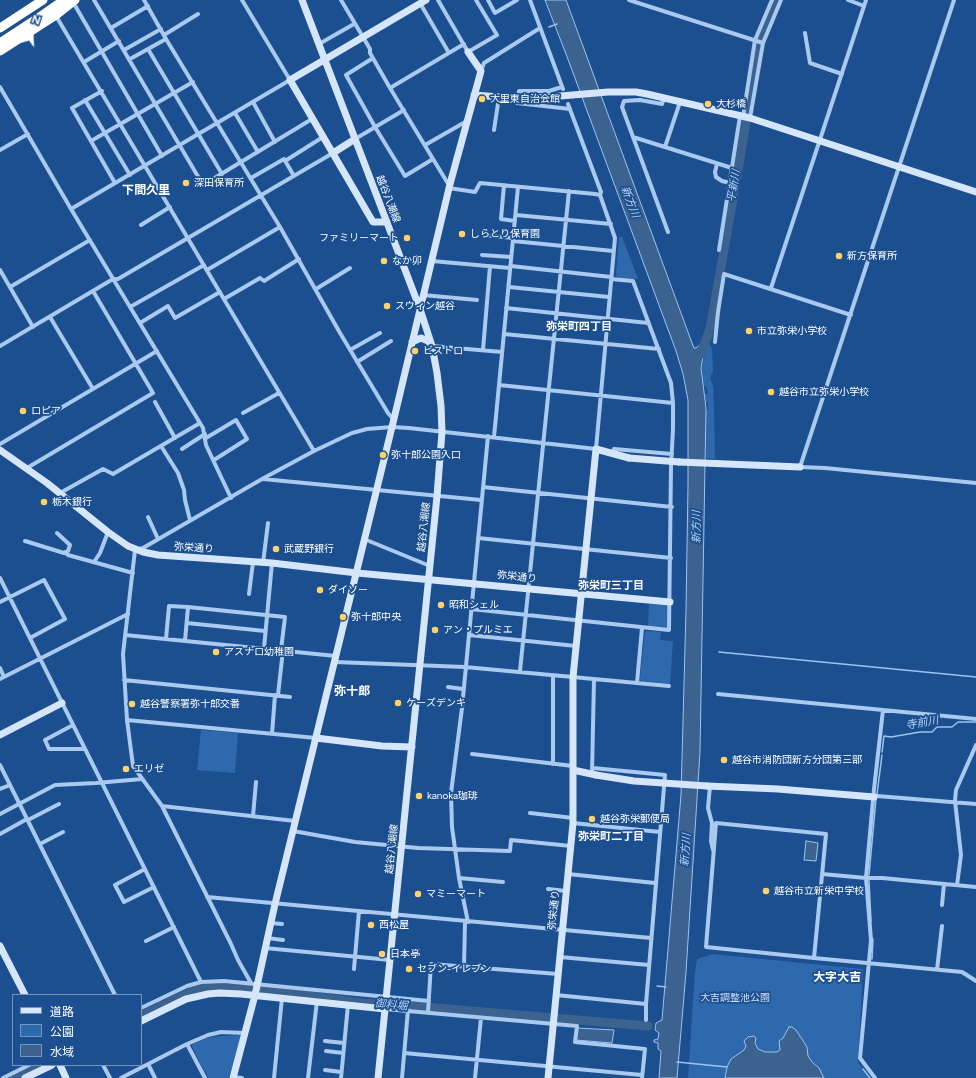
<!DOCTYPE html>
<meta charset="utf-8">
<style>
body{margin:0}
#map{position:relative;width:976px;height:1078px;overflow:hidden;background:#1b4f8f;font-family:Figtree,"Noto Sans JP",sans-serif}
canvas{display:block}
.legend{position:absolute;left:12px;top:994px;width:130px;height:72px;box-sizing:border-box;background:#1b4f8f;border:1px solid #7695bc;margin:0;padding:5px 7px;list-style:none;font-size:12px;color:#fff}
.legend li{display:flex;align-items:center;gap:8px;height:20px}
.legend b{width:20px;border:1px solid #7695bc}
.north{position:absolute;left:12px;top:12px;width:40px;height:40px;-webkit-text-stroke:3px #1b4f8f;paint-order:stroke;rotate:19deg;font-size:11px;font-weight:700;line-height:16px;text-align:center;color:#fff}
.north::after{content:'';display:block;margin:auto;width:14px;height:18px;background:#fff;clip-path:polygon(50% 0,100% 100%,50% 72%,0 100%)}
</style>
<div id="map">
<canvas width="976" height="1078"></canvas>
<ul class="legend">
<li><b style="height:5px;background:#d6e6fa"></b>道路</li>
<li><b style="height:11px;background:#2e69ad"></b>公園</li>
<li><b style="height:11px;background:#3c6290"></b>水域</li>
</ul>
<div class="north">N</div>
</div>
<script>
const context = document.querySelector('canvas').getContext('2d');
context.lineJoin = 'round';
function fill(path, color) {
  context.fillStyle = color;
  context.fill(path, 'evenodd');
}
function shape(rows) {
  const path = new Path2D();
  for (const r of rows) {
    path.moveTo(r[0], r[1]);
    for (let i = 2; i < r.length; i += 2) path.lineTo(r[i], r[i + 1]);
  }
  return path;
}
function stroke(path, color, width, dash) {
  context.strokeStyle = color;
  context.lineWidth = width;
  context.lineCap = dash ? 'butt' : 'round';
  context.setLineDash(dash || []);
  context.stroke(path);
}
function drawText(font, color, halo, rows, align = 'center') {
  context.font = font + ' Figtree,"Noto Sans JP",sans-serif';
  context.lineWidth = 3.5;
  context.setLineDash([]);
  context.textBaseline = 'middle';
  context.strokeStyle = halo;
  context.fillStyle = color;
  for (const [text, x, y, turn = 0] of rows) {
    context.save();
    context.translate(x, y);
    context.rotate((+turn || 0) * Math.PI / 180);
    context.textAlign = isNaN(turn) ? turn : align;
    if (halo) context.strokeText(text, 0, 0);
    context.fillText(text, 0, 0);
    context.restore();
  }
}
fill(shape([
 [619,237,622,237,638,279,617,278,616,275],
 [707,342,709,343,712,349,713,371,710,378,713,386,714,410,715,459,706,458,706,412,708,409,708,402,706,402,705,394,708,394,707,388,703,384,702,368],
 [649,604,666,605,668,607,667,627,666,628,648,626],
 [645,631,661,632,660,640,673,641,670,684,641,681,640,679],
 [201,730,238,733,235,773,197,770],
 [713,954,863,969,858,1062,869,1078,824,1078,819,1068,812,1062,808,1056,807,1047,796,1030,792,1027,789,1027,783,1038,779,1041,780,1050,778,1052,765,1052,758,1049,755,1043,746,1046,744,1050,731,1059,727,1067,725,1078,688,1078,695,972,697,959],
 [241,1035,229,1078,208,1078,192,1047,193,1044,206,1038,219,1036]
]), '#2e69ad');
const water = shape([
 [545,0,566,0,692,343,694,348,696,348,701,344,705,346,701,368,706,408,700,752,686,972,677,1078,659,1078,661,1051,658,1049,658,1043,654,1042,654,1040,658,1039,659,1033,655,1030,656,1023,662,1020,681,795,686,610,688,485,688,400,683,374,676,351,566,54,545,0],
 [806,841,818,843,816,861,804,860,806,841],
 [789,1027,792,1027,796,1030,807,1047,808,1056,812,1062,819,1068,824,1078,725,1078,727,1067,731,1059,744,1050,746,1046,744,1041,748,1037,754,1036,756,1038,755,1043,758,1049,765,1052,777,1052,780,1050,779,1041,783,1038,789,1027],
 [577,1028,614,1030,612,1043,576,1040,577,1028]
]);
fill(water, '#3c6290');
stroke(water, '#9cc4f0', 1);
stroke(shape([
 [549,27,557,24],
 [719,652,976,677],
 [882,752,884,736,891,737,920,732,932,732,937,727,952,727,958,722,976,722],
 [877,794,882,755],
 [869,875,876,799],
 [869,880,871,921],
 [872,959,873,939],
 [657,986,666,987],
 [677,1062,727,1067],
 [863,1069,870,1078]
]), '#9cc4f0', 1.5);
stroke(shape([
 [700,355,710,329,739,165,758,48,761,37,776,0],
 [141,1016,193,991,205,987,266,990,363,1003,413,1006,648,1026],
 [14,1078,40,1065]
]), '#3c6290', 9);
stroke(shape([
 [94,0,203,185,312,119],
 [144,0,166,39,280,227,340,333,388,413,394,420],
 [341,0,363,37,370,49,370,53,390,88,447,182,450,184],
 [438,0,468,52,497,35,476,0],
 [488,0,495,13,517,0],
 [530,0,563,89],
 [629,0,763,43],
 [848,0,864,6],
 [954,0,800,467,825,468,976,483],
 [73,2,162,156],
 [420,3,449,53],
 [56,16,314,451],
 [111,28,148,6],
 [805,33,810,63,842,74],
 [164,35,198,14],
 [319,44,354,24],
 [148,49,222,174],
 [124,50,161,29],
 [373,58,346,75,375,127,405,176,433,159],
 [130,59,166,39],
 [84,62,119,41],
 [481,71,484,63,540,28],
 [0,87,71,209,203,428,206,445,231,498],
 [562,87,549,91,519,91,517,103,570,109],
 [390,88,464,44],
 [102,91,72,108,115,183],
 [664,98,662,104,640,100,624,101,622,107,668,232],
 [85,100,130,175],
 [253,102,275,142],
 [235,113,258,152],
 [743,117,755,40,772,0],
 [750,118,763,43,781,0],
 [494,130,499,97],
 [633,137,732,168],
 [355,139,404,110],
 [91,141,193,82],
 [425,145,467,121],
 [665,147,680,102],
 [0,150,28,134],
 [285,161,323,137],
 [717,164,715,172,716,177,722,181,730,183],
 [251,178,284,159,294,176],
 [504,185,501,219,515,221],
 [449,188,475,192,480,183,595,194,600,195],
 [71,209,290,80,242,0],
 [516,215,611,224],
 [141,225,170,207],
 [484,235,513,238],
 [513,241,613,251],
 [719,250,740,116],
 [482,255,511,257],
 [432,261,510,268],
 [511,266,611,277],
 [0,270,33,327],
 [207,270,280,227],
 [10,287,90,240],
 [509,287,609,297],
 [771,288,866,0],
 [316,289,350,268],
 [423,295,477,300],
 [224,299,260,278,264,281,299,259],
 [130,307,204,265],
 [506,308,648,323],
 [50,317,93,389],
 [140,323,168,306,175,318,220,292],
 [504,334,659,349],
 [715,342,718,312,724,274,851,315],
 [0,346,113,279,118,279,333,153],
 [432,346,502,352],
 [350,350,380,333],
 [483,350,490,266],
 [357,362,391,341],
 [499,385,673,403],
 [155,402,175,438],
 [243,413,279,393],
 [494,437,518,187],
 [206,438,236,420,247,439,214,460],
 [0,444,157,351],
 [161,446,178,473,184,490,185,500,190,520],
 [182,449,205,434],
 [612,454,614,449,672,454],
 [27,468,153,393,93,291],
 [263,479,481,500],
 [483,487,672,507],
 [60,493,103,469,113,474,200,423],
 [148,517,158,539],
 [478,538,671,558],
 [364,539,430,566],
 [25,541,64,553,68,551,70,545,57,533],
 [65,552,68,555,133,573],
 [94,562,100,553,108,532],
 [263,563,268,523],
 [0,578,201,982],
 [249,594,253,562],
 [0,602,44,580,65,619,30,638],
 [471,609,669,630,671,467,673,429,673,403,671,383,633,281,611,279],
 [187,623,265,631],
 [125,635,336,656],
 [469,635,576,646],
 [166,639,169,606,188,607,285,617,281,650],
 [185,641,188,607],
 [264,648,272,563],
 [335,662,465,667,669,686],
 [0,668,4,677],
 [520,671,569,191],
 [0,679,128,614],
 [124,680,290,697],
 [637,683,642,628],
 [448,687,463,689],
 [718,694,976,719],
 [278,695,283,650],
 [127,720,316,738],
 [73,725,45,740,49,749,85,749],
 [272,734,275,695],
 [472,754,573,766],
 [553,764,553,675],
 [0,765,115,995],
 [593,768,665,775,646,1004,646,1020],
 [592,774,594,679],
 [710,786,708,808,712,823,711,841,713,850],
 [0,789,10,785],
 [874,797,877,796,976,804],
 [162,806,295,821],
 [530,813,573,818],
 [0,814,55,785,96,783,142,779],
 [253,816,256,782],
 [28,820,59,804],
 [573,823,660,832],
 [293,831,355,842,418,848,510,851,511,840,571,846],
 [0,834,27,819],
 [40,844,63,832],
 [145,869,115,885,124,902,154,887],
 [568,874,655,883],
 [822,874,866,878,882,878,976,887],
 [459,878,503,882],
 [957,885,961,855,955,801,956,790,976,745],
 [548,889,566,891],
 [207,897,651,938],
 [942,905,944,884],
 [468,922,459,878,452,827,451,793,462,708,488,436],
 [271,923,282,924],
 [267,938,283,940],
 [146,941,174,927],
 [265,948,390,960],
 [560,957,649,965],
 [814,958,826,834,716,823,706,947,814,958,962,972,976,981],
 [464,967,465,921],
 [354,969,359,911],
 [937,970,942,926],
 [251,983,238,960,231,944,162,806,133,766,127,720,123,654,135,550,143,548,262,479,314,451,352,433,367,429,392,427,409,428,596,449,615,238,600,195,601,192,568,104],
 [556,995,646,1004],
 [141,1008,187,986,201,982,224,981,429,1001],
 [385,1009,577,1026,575,1042,645,1049,642,1078],
 [428,1012,431,964,558,974],
 [325,1041,344,1043],
 [187,1044,205,1078],
 [326,1051,343,1053],
 [404,1053,642,1075],
 [148,1064,155,1078],
 [103,1065,110,1078],
 [325,1070,341,1072],
 [233,1077,242,1078],
 [3,1078,29,1065],
 [121,1078,187,1044,208,1035,221,1032,245,1033],
 [274,1078,282,998],
 [308,1078,317,1001],
 [341,1078,348,1005],
 [402,1078,408,1010],
 [475,1078,481,1018],
 [875,1078,860,1058,871,940,866,878,874,789,883,710]
]), '#a9c9ee', 4);
stroke(shape([
 [302,0,420,309,432,346,437,373,441,406,442,432,437,496,378,1078],
 [474,95,525,99,608,92,636,92,647,94,750,118,976,192],
 [333,153,355,139],
 [387,222,373,222,290,80,426,0],
 [412,342,421,338,428,341,432,346],
 [0,450,47,483,108,532,128,546,143,552,158,555,272,563,357,573,670,602],
 [679,462,800,467],
 [0,735,62,703],
 [316,738,382,746,412,747],
 [573,770,596,775],
 [707,786,778,789,874,797],
 [0,946,25,995],
 [141,1021,186,999,208,994,219,993,241,994,385,1009],
 [60,1065,66,1078],
 [25,1078,52,1065],
 [233,1078,255,995,275,904,392,427,450,184,481,71,468,52],
 [548,1078,573,823,573,677,596,449,629,458]
]), '#d6e6fa', 7);
stroke(shape([
 [0,28,43,0],
 [0,43,44,14,64,0],
 [0,51,56,15,75,0]
]), '#fff', 9);
stroke(shape([
 [629,458,679,462],
 [596,775,634,781,707,786]
]), '#d6e6fa', 7);
for (const [x, y, r, color] of [
 [482,99,4,"#ffd166"],
 [708,104,4,"#ffd166"],
 [186,183,4,"#ffd166"],
 [462,234,4,"#ffd166"],
 [407,238,4,"#ffd166"],
 [839,256,4,"#ffd166"],
 [384,261,4,"#ffd166"],
 [387,306,4,"#ffd166"],
 [749,331,4,"#ffd166"],
 [415,351,4,"#ffd166"],
 [771,392,4,"#ffd166"],
 [23,411,4,"#ffd166"],
 [383,455,4,"#ffd166"],
 [44,502,4,"#ffd166"],
 [276,549,4,"#ffd166"],
 [320,590,4,"#ffd166"],
 [441,605,4,"#ffd166"],
 [343,617,4,"#ffd166"],
 [435,630,4,"#ffd166"],
 [216,652,4,"#ffd166"],
 [398,703,4,"#ffd166"],
 [132,704,4,"#ffd166"],
 [724,760,4,"#ffd166"],
 [126,769,4,"#ffd166"],
 [419,796,4,"#ffd166"],
 [592,819,4,"#ffd166"],
 [766,891,4,"#ffd166"],
 [418,894,4,"#ffd166"],
 [371,925,4,"#ffd166"],
 [382,954,4,"#ffd166"],
 [409,969,4,"#ffd166"]
]) {
  const dot = new Path2D();
  dot.arc(x, y, r, 0, 2 * Math.PI);
  context.fillStyle = color;
  context.fill(dot);
  stroke(dot, '#1b4f8f', 1.5);
}
drawText('10px', '#fff', '#1b4f8f', [
 ["大里東自治会館",490,99],
 ["大杉橋",716,104],
 ["深田保育所",194,183],
 ["しらとり保育園",470,234],
 ["ファミリーマート",399,238,"right"],
 ["新方保育所",847,256],
 ["なか卯",392,261],
 ["スウィン越谷",395,306],
 ["市立弥栄小学校",757,331],
 ["ビストロ",423,351],
 ["越谷市立弥栄小学校",779,392],
 ["ロピア",31,411],
 ["弥十郎公園入口",391,455],
 ["栃木銀行",52,502],
 ["武蔵野銀行",284,549],
 ["ダイソー",328,590],
 ["昭和シェル",449,605],
 ["弥十郎中央",351,617],
 ["アン・プルミエ",443,630],
 ["アスナロ幼稚園",224,652],
 ["ケーズデンキ",406,703],
 ["越谷警察署弥十郎交番",140,704],
 ["越谷市消防団新方分団第三部",732,760],
 ["エリゼ",134,769],
 ["kanoka珈琲",427,796],
 ["越谷弥栄郵便局",600,819],
 ["越谷市立新栄中学校",774,891],
 ["マミーマート",426,894],
 ["西松屋",379,925],
 ["日本亭",390,954],
 ["セブン-イレブン",417,969]
], 'left');
drawText('10px', '#fff', '#1b4f8f', [
 ["越谷八潮線",388,199,69],
 ["越谷八潮線",424,527,-84],
 ["弥栄通り",194,548,4],
 ["弥栄通り",517,577,6],
 ["越谷八潮線",392,849,-84],
 ["弥栄通り",554,910,-84]
]);
drawText('10px', '#cfe3fa', '#1b4f8f', [
 ["大吉調整池公園",735,998]
]);
drawText('italic 11px', '#b5d3f5', '#1b4f8f', [
 ["平新川",734,186,-80],
 ["新方川",630,202,69],
 ["新方川",697,527,-90],
 ["寺前川",922,723,-10],
 ["新方川",686,850,-86],
 ["御料堀",391,1005,5]
]);
drawText('bold 11px', '#fff', '#1b4f8f', [
 ["弥栄町四丁目",579,327],
 ["弥栄町三丁目",611,586],
 ["弥栄町二丁目",611,837]
]);
drawText('bold 12px', '#fff', '#1b4f8f', [
 ["下間久里",146,190],
 ["弥十郎",352,691],
 ["大字大吉",837,977]
]);
</script>
